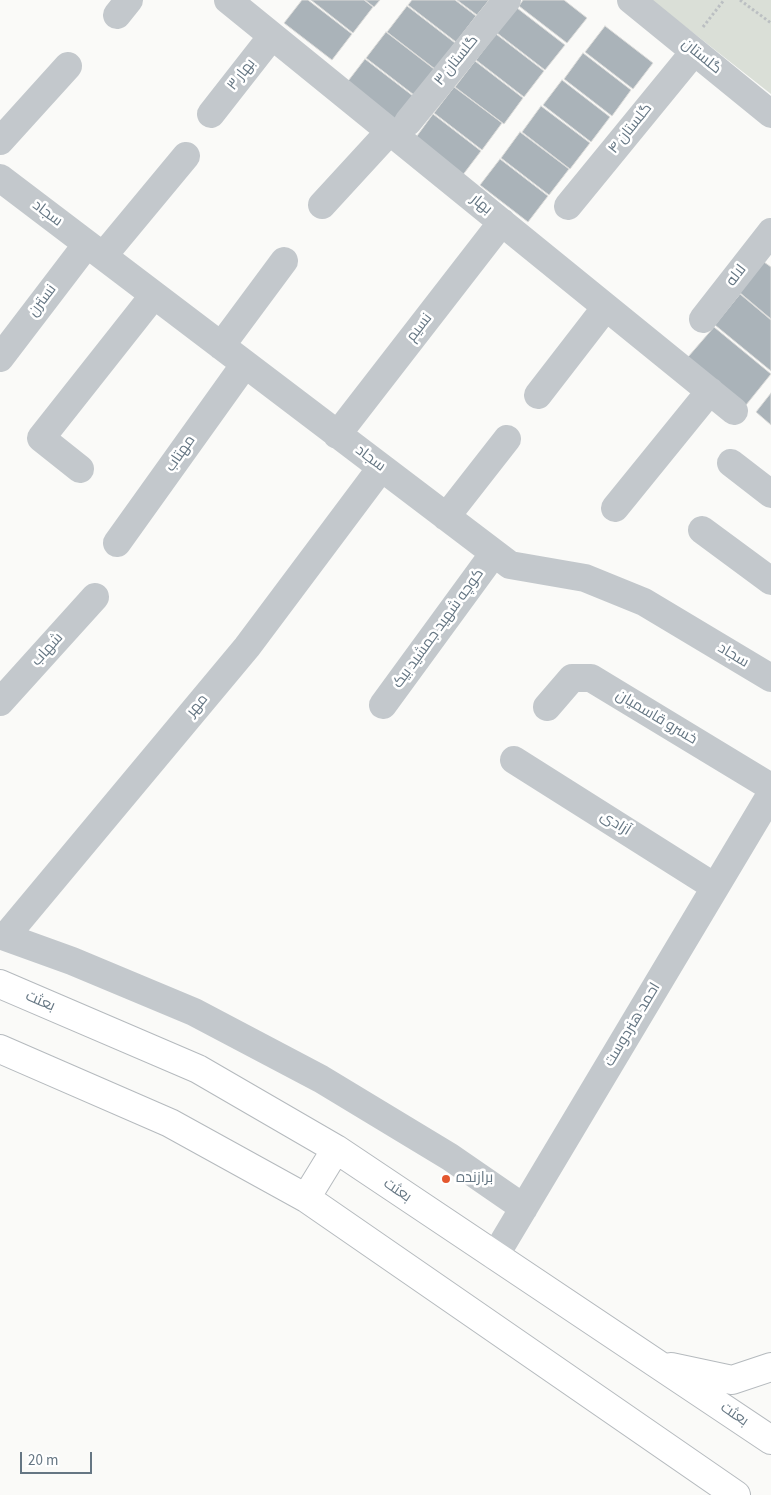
<!DOCTYPE html>
<meta charset="utf-8">
<style>
body{margin:0}
#map{position:relative;width:771px;height:1495px;overflow:hidden;background:#fafaf8;font-family:"Source Sans 3",sans-serif}
canvas{display:block}
.scale{position:absolute;left:20px;top:1452px;width:72px;height:22px;box-sizing:border-box;border:2px solid #657683;border-top:0;padding-left:6px;font-size:15px;line-height:18px;white-space:nowrap;color:#657683;-webkit-text-stroke:4px #fff;paint-order:stroke}
</style>
<div id="map">
<canvas width="771" height="1495"></canvas>
<div class="scale">20 m</div>
</div>
<script>
const context = document.querySelector('canvas').getContext('2d');
context.lineJoin = 'round';
function fill(path, color) {
  context.fillStyle = color;
  context.fill(path, 'evenodd');
}
function shape(rows) {
  const path = new Path2D();
  for (const r of rows) {
    path.moveTo(r[0], r[1]);
    for (let i = 2; i < r.length; i += 2) path.lineTo(r[i], r[i + 1]);
  }
  return path;
}
function stroke(path, color, width, dash) {
  context.strokeStyle = color;
  context.lineWidth = width;
  context.lineCap = dash ? 'butt' : 'round';
  context.setLineDash(dash || []);
  context.stroke(path);
}
function drawText(font, color, halo, rows, align = 'center') {
  context.font = font + ' "Source Sans 3",Cairo,sans-serif';
  context.lineWidth = 5;
  context.setLineDash([]);
  context.textBaseline = 'middle';
  context.strokeStyle = halo;
  context.fillStyle = color;
  for (const [text, x, y, turn = 0] of rows) {
    context.save();
    context.translate(x, y);
    context.rotate((+turn || 0) * Math.PI / 180);
    context.textAlign = isNaN(turn) ? turn : align;
    if (halo) context.strokeText(text, 0, 0);
    context.fillText(text, 0, 0);
    context.restore();
  }
}
fill(shape([
 [651,0,771,0,771,94,696,35]
]), '#dadfd7');
const building = shape([
 [302,0,308,0,352,34,332,60,284,23,302,0],
 [311,0,364,0,373,7,353,33,311,0],
 [365,0,380,0,374,7,365,0],
 [412,0,455,0,476,16,456,42,408,5,412,0],
 [457,0,489,0,477,15,457,0],
 [523,0,564,0,587,18,567,43,519,6,523,0],
 [407,6,455,43,435,69,387,32,407,6],
 [517,8,565,45,545,70,497,33,517,8],
 [605,26,653,63,633,89,585,52,605,26],
 [386,32,434,69,414,95,366,58,386,32],
 [496,34,544,71,524,97,476,60,496,34],
 [583,53,631,90,612,116,564,79,583,53],
 [365,59,413,96,393,121,345,85,365,59],
 [475,61,523,98,504,124,455,87,475,61],
 [562,80,610,117,591,142,543,105,562,80],
 [454,87,502,123,482,150,434,113,454,87],
 [541,106,590,143,570,169,522,132,541,106],
 [433,114,481,151,462,176,414,140,433,114],
 [520,132,569,169,549,195,501,158,520,132],
 [500,159,548,196,528,222,480,185,500,159],
 [764,262,771,267,771,319,739,292,764,262],
 [740,294,771,320,771,371,715,325,740,294],
 [714,327,771,374,746,405,688,357,714,327],
 [771,393,771,425,756,412,771,393]
]);
fill(building, '#aab3b9');
stroke(building, '#dcdcda', 1);
const major = shape([
 [0,984,198,1069,336,1149,771,1440],
 [0,1049,170,1123,306,1198,736,1495],
 [306,1198,336,1149],
 [671,1367,732,1380,771,1367]
]);
stroke(major, '#b5babe', 30);
stroke(shape([
 [740,0,771,23],
 [703,27,724,0]
]), '#bbbfc2', 3, [2.5, 2.5]);
stroke(shape([
 [228,0,734,411],
 [631,0,771,114],
 [117,15,129,0],
 [211,114,272,36],
 [408,122,507,0],
 [0,141,68,66],
 [0,178,510,565,585,578,644,602,771,678],
 [322,205,390,131],
 [568,206,694,52],
 [103,256,186,156],
 [703,319,771,232],
 [221,346,284,261],
 [0,358,87,244],
 [538,395,606,307],
 [337,435,502,222],
 [731,463,771,494],
 [80,469,41,438,154,295],
 [615,508,710,391],
 [446,517,507,439],
 [702,530,771,581],
 [117,543,245,364],
 [0,702,95,597],
 [383,705,494,553],
 [547,707,572,678,591,678,771,787],
 [514,760,715,887],
 [0,935,72,961,194,1012,321,1079,450,1157,524,1208],
 [5,937,247,647,381,468],
 [495,1256,771,794]
]), '#c3c8cc', 28);
stroke(major, '#fff', 28);
for (const [x, y, r, color] of [
 [446,1179,5,"#e4572e"]
]) {
  const dot = new Path2D();
  dot.arc(x, y, r, 0, 2 * Math.PI);
  context.fillStyle = color;
  context.fill(dot);
  stroke(dot, '#fff', 2);
}
drawText('15px', '#657683', '#fff', [
 ["گلستان",701,57,39],
 ["گلستان ۳",457,61,-51],
 ["بهار ۳",242,75,-52],
 ["گلستان ۴",631,129,-51],
 ["بهار",481,205,39],
 ["سجاد",47,214,37],
 ["لاله",737,276,-52],
 ["نسترن",43,301,-53],
 ["نسیم",420,328,-52],
 ["مهتاب",181,454,-55],
 ["سجاد",370,459,37],
 ["کوچه شهید جمشید بیک",439,629,-54],
 ["شهاب",48,650,-48],
 ["سجاد",733,656,31],
 ["مهر",198,706,-50],
 ["خسرو قاسمیان",656,718,31],
 ["آزادی",615,824,32],
 ["بعثت",40,1002,23],
 ["احمد هنردوست",633,1025,-59],
 ["بعثت",397,1191,34],
 ["بعثت",734,1415,34]
]);
drawText('15px', '#657683', '#fff', [
 ["برازنده",456,1179]
], 'left');
</script>
